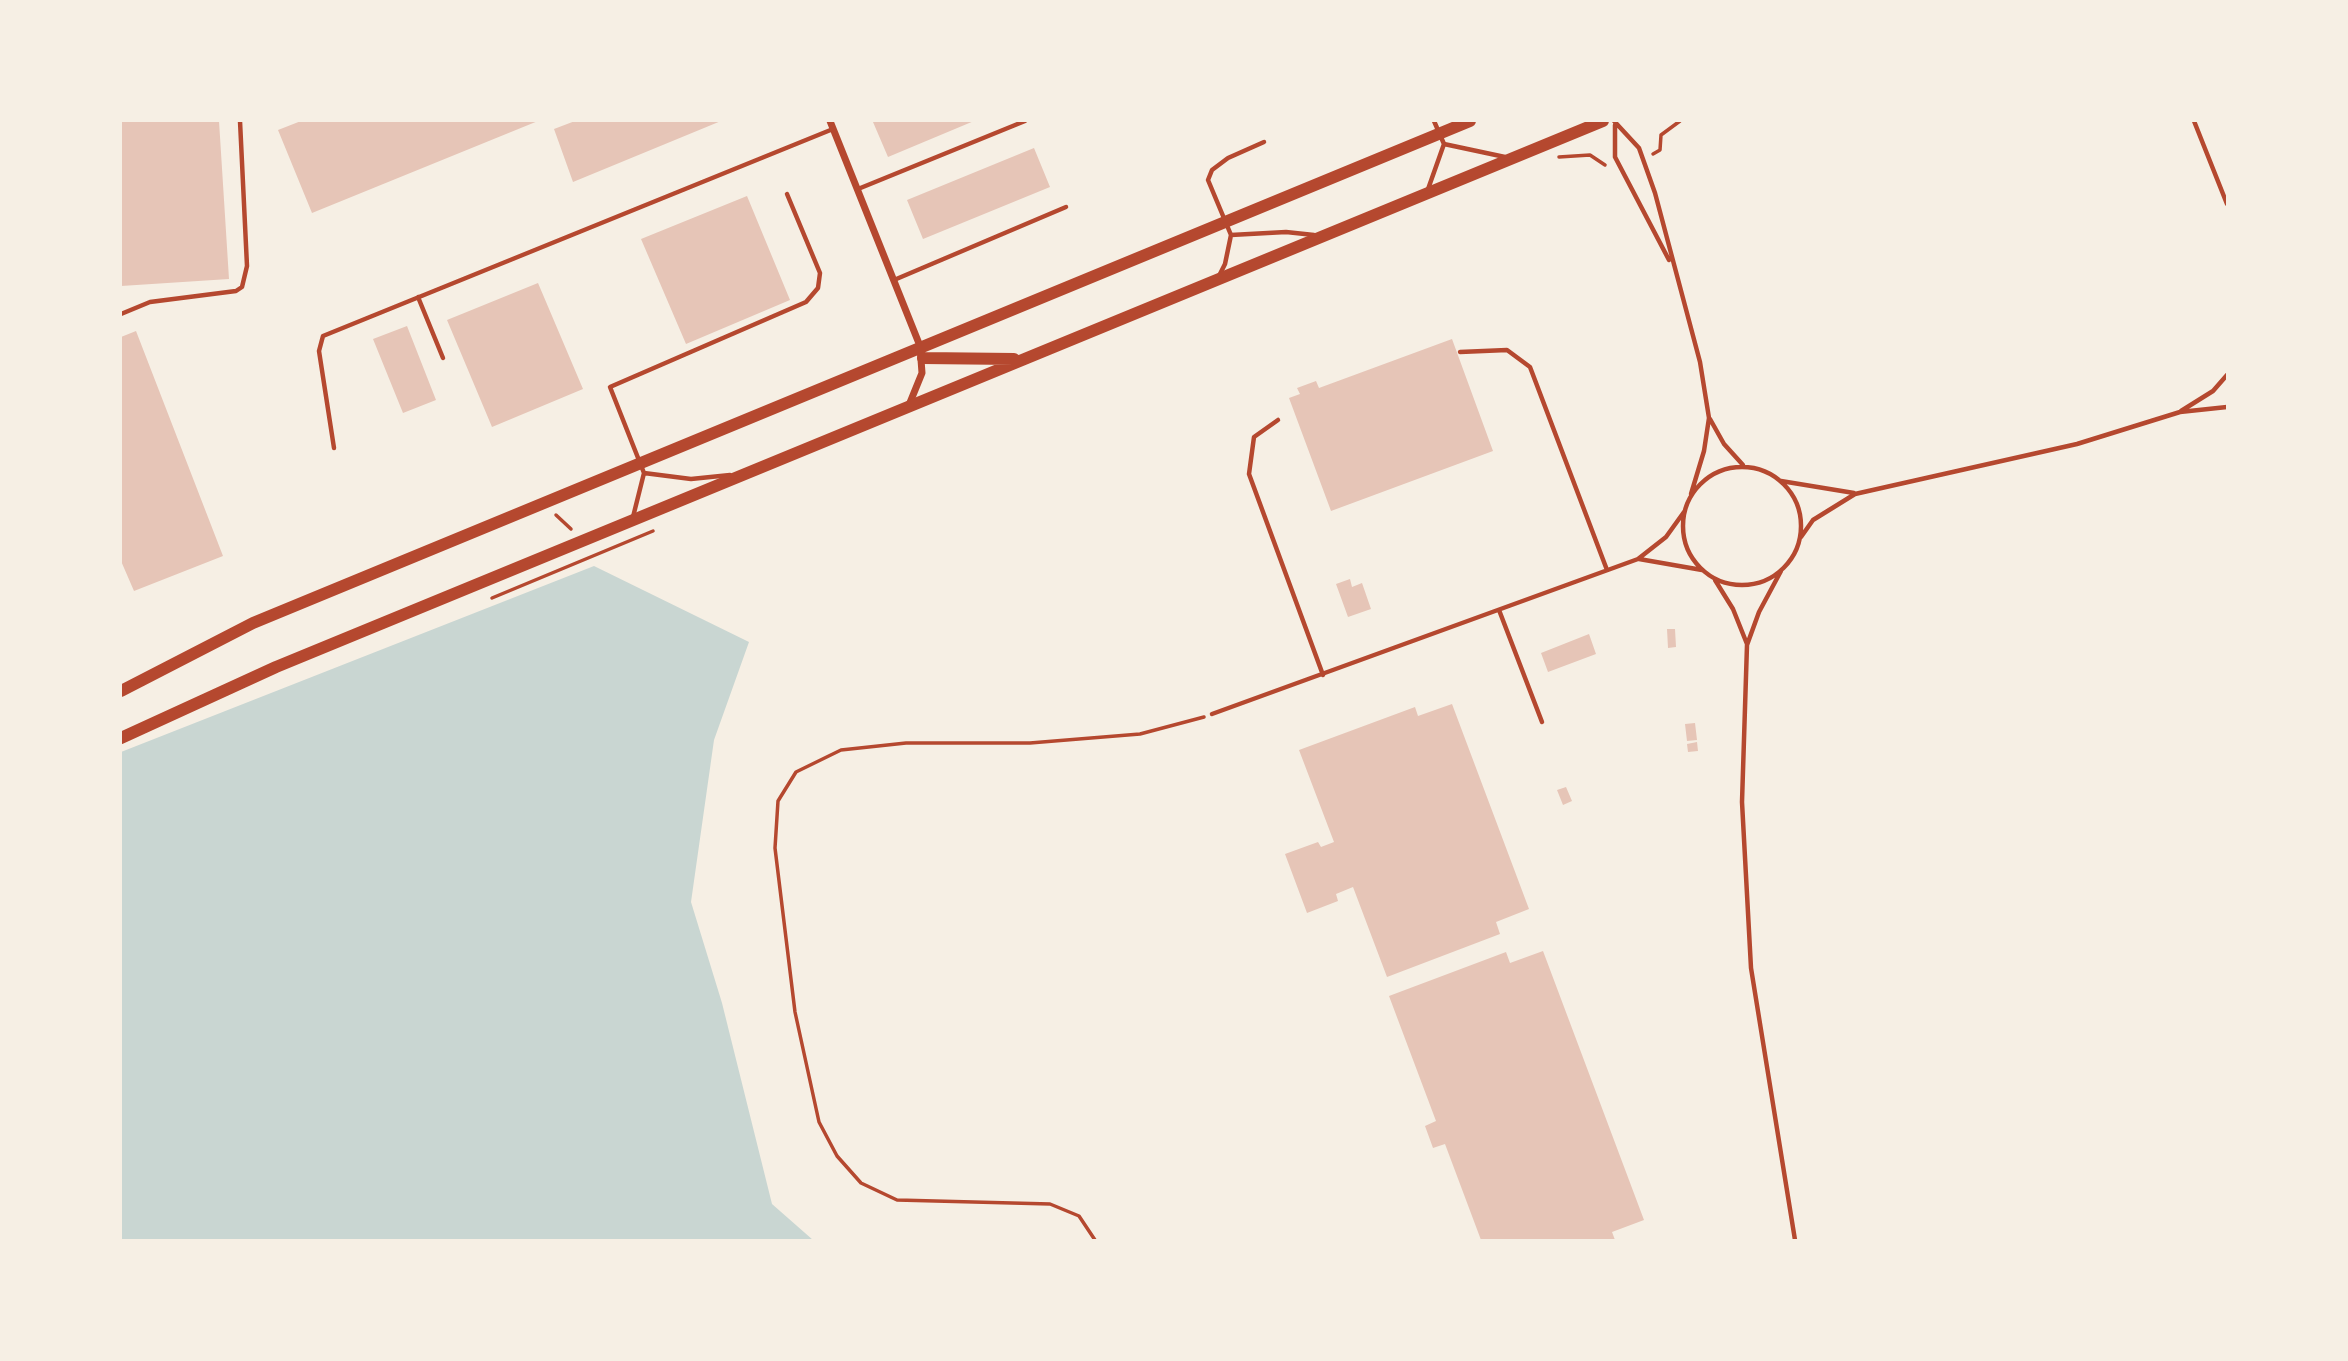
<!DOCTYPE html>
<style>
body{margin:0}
#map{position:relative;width:2348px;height:1361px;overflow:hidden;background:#f6efe4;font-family:Commissioner,sans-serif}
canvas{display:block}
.frame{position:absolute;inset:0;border:122px solid #f6efe4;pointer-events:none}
</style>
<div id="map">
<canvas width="2348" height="1361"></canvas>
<div class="frame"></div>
</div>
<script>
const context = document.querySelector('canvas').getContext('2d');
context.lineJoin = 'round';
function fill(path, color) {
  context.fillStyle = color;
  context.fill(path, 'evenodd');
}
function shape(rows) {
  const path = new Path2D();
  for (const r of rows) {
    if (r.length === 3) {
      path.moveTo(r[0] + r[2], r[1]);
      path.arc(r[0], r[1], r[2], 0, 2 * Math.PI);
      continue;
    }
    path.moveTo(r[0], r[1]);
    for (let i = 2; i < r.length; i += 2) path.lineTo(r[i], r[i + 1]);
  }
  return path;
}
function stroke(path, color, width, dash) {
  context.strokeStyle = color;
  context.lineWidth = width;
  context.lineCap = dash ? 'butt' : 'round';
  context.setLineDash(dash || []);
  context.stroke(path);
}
fill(shape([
 [594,566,749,642,714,740,691,902,722,1003,772,1204,813,1240,121,1240,121,752]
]), '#c9d6d2');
fill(shape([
 [121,121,219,121,229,279,121,286],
 [301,121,538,121,312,213,278,130],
 [575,121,721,121,573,182,554,129],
 [876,121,974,121,888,157,873,122],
 [1034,148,1050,187,923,239,907,200],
 [747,196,790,300,686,344,641,239],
 [538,283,583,389,492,427,447,320],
 [407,326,436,400,403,413,373,339],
 [136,331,223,556,134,591,121,561,121,337],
 [1452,339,1493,451,1331,511,1289,398,1300,394,1297,388,1316,381,1319,388],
 [1350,579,1352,587,1362,583,1371,609,1348,617,1336,584],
 [1667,629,1675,629,1676,647,1668,648],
 [1589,634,1596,654,1548,672,1541,653],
 [1452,704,1529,909,1496,922,1500,934,1387,977,1353,887,1336,894,1338,901,1307,913,1285,854,1318,842,1321,847,1334,842,1299,750,1415,707,1418,716],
 [1695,723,1697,740,1687,741,1685,724],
 [1697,742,1698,751,1688,752,1687,744],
 [1566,787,1572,801,1563,805,1557,790],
 [1543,951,1644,1220,1612,1232,1615,1240,1481,1240,1445,1144,1433,1148,1425,1126,1436,1121,1389,996,1506,952,1510,963]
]), '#e6c5b7');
stroke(shape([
 [1653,154,1660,150,1661,135,1680,121],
 [1559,157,1590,155,1605,165],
 [556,515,571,529],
 [492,598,653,531],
 [1095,1240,1079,1216,1050,1204,897,1200,861,1183,837,1156,819,1122,795,1012,775,848,778,801,796,772,841,750,906,743,1030,743,1140,734,1204,717]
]), '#b5482f', 3.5);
stroke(shape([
 [1614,121,1639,148,1655,193,1700,362,1709,418,1704,451,1691,494],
 [2194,121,2227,204],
 [1615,125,1615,157,1669,260],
 [1444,144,1505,157],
 [858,189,1025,121],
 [1427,192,1444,144,1434,121],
 [1231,235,1286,232,1314,235],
 [1219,276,1225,264,1231,235,1208,180,1212,170,1228,158,1264,142],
 [894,280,1066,207],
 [418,297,443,358],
 [121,314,150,302,236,291,242,287,247,266,240,121],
 [1460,352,1507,350,1530,367,1607,570],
 [2181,411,2213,391,2227,375],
 [1710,419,1724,444,1743,465],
 [1278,420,1254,437,1249,474,1323,675],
 [334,448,319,351,323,336,833,129],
 [1742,526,59],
 [644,473,691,479,730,475],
 [1781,481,1854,493],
 [633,517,644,473,610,387,806,302,818,288,820,273,787,194],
 [1801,537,1813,520,1855,494,2077,444,2180,412,2227,407],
 [1639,559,1702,570],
 [1781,571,1759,612,1747,645,1742,802,1751,968,1795,1240],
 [1715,580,1733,609,1747,644],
 [1499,610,1542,722],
 [1212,714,1638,559,1666,537,1684,512]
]), '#b5482f', 4.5);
stroke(shape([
 [830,121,920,346,922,373,909,405]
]), '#b5482f', 7);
stroke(shape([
 [923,358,1014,359],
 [121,691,253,623,1470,121],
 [121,738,276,667,1603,121]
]), '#b5482f', 12);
</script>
